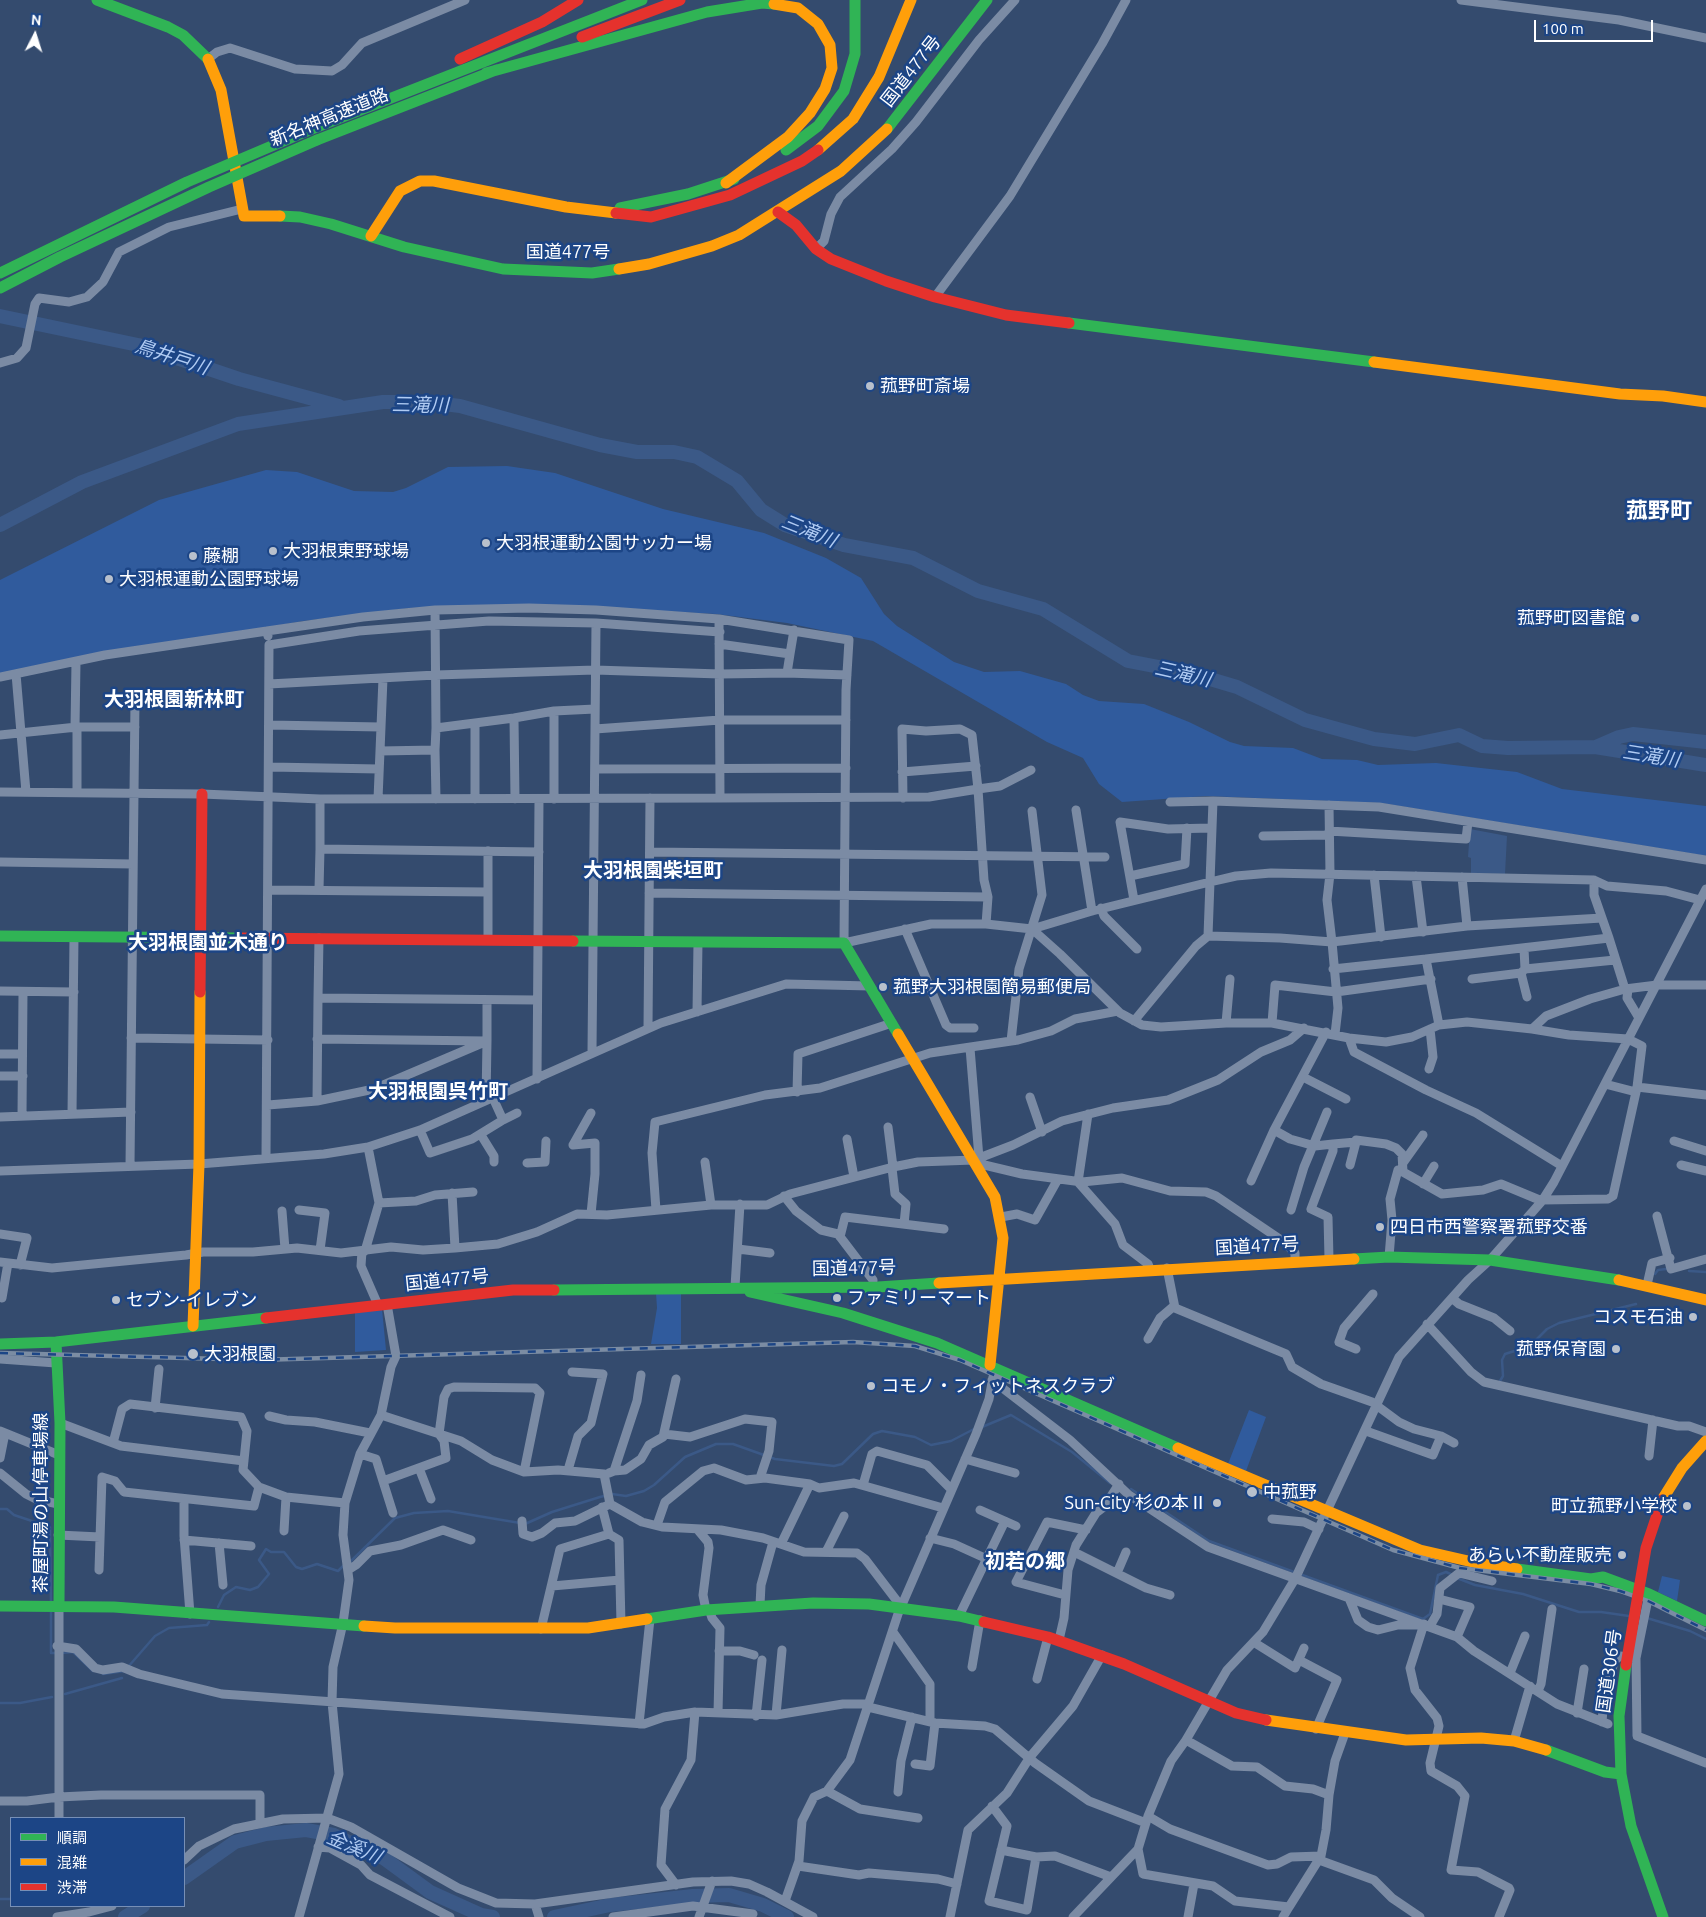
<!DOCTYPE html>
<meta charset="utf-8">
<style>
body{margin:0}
#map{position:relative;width:1706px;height:1917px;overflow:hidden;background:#344b6e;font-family:Ubuntu,"Noto Sans JP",sans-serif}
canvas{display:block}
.legend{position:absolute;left:10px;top:1817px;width:175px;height:90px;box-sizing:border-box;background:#1c4586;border:1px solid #778fb6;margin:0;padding:6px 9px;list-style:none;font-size:15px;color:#fff}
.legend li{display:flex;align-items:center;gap:10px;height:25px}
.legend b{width:25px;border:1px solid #778fb6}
.north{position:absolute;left:10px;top:10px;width:50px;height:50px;-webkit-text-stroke:4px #1c4586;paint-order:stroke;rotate:5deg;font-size:14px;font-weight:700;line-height:20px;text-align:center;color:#fff}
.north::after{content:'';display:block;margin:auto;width:18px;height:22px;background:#fff;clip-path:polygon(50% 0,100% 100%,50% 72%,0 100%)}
.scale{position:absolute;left:1534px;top:20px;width:119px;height:22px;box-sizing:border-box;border:2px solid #fff;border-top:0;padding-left:6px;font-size:15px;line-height:18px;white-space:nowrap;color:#fff;-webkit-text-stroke:4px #1c4586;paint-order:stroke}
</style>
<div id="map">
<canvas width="1706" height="1917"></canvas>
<ul class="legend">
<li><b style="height:6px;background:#30b455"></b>順調</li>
<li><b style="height:6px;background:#ff9f0a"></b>混雑</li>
<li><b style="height:6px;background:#e5322d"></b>渋滞</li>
</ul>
<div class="north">N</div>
<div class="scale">100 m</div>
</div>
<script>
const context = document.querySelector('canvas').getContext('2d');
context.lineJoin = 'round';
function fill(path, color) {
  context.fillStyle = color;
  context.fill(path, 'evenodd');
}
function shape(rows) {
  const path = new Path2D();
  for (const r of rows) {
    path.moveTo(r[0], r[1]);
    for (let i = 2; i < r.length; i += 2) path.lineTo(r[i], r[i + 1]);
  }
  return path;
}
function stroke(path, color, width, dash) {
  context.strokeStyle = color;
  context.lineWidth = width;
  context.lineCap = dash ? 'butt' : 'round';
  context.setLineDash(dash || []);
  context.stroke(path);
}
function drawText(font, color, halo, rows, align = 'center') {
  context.font = font + ' Ubuntu,"Noto Sans JP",sans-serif';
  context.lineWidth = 5;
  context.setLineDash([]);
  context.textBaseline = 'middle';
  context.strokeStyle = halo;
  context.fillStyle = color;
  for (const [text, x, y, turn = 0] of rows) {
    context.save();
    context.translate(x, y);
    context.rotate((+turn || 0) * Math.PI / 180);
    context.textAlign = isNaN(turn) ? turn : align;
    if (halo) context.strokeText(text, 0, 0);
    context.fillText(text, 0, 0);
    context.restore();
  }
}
fill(shape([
 [507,466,555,473,663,509,764,533,826,558,861,578,884,614,897,626,954,662,984,672,1020,671,1066,684,1083,695,1099,701,1144,704,1189,722,1230,742,1244,746,1293,748,1322,759,1357,760,1378,765,1436,763,1517,772,1562,789,1706,806,1706,856,1381,803,1206,796,1122,802,1099,784,1083,758,1047,742,873,641,787,623,716,614,531,604,411,608,303,621,0,675,0,580,159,500,266,470,297,472,354,491,393,492,406,488,448,467],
 [656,1293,681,1294,681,1344,651,1344,657,1308],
 [382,1309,386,1350,355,1352,355,1312],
 [1249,1410,1266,1417,1246,1471,1228,1464],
 [1662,1576,1680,1580,1677,1601,1658,1592]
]), '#305b9d');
fill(shape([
 [1470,829,1507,836,1505,874,1471,873,1471,858,1468,857]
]), '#3b5987');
stroke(shape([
 [1689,1271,1706,1272],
 [1655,1274,1658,1270,1666,1269],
 [1500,1381,1503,1376,1502,1360,1505,1354,1530,1346,1547,1329,1559,1323,1636,1304],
 [982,1427,1011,1415,1072,1452,1110,1483],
 [1131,1489,1209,1541,1423,1619,1430,1614,1438,1575,1446,1572,1453,1575],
 [0,1509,7,1509,14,1515,50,1527,51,1603],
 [525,1524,552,1512,600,1497,612,1494,626,1496,644,1491,654,1485,685,1457,716,1444,733,1444,775,1459,834,1466,842,1464,873,1434,882,1431,915,1437,931,1445,951,1441,974,1429],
 [350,1562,395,1518,414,1513,448,1511,520,1523],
 [1457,1578,1475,1585,1523,1594,1579,1612,1601,1612,1629,1616],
 [218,1607,224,1595,236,1587,250,1590,258,1587,269,1574,259,1560,266,1549,271,1552,284,1552,296,1567,302,1569,317,1564,338,1571,343,1566],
 [51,1611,51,1653,56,1653],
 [1647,1618,1690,1631,1706,1639],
 [61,1653,73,1652,93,1671],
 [128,1667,155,1636,169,1628,207,1625,209,1622],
 [103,1674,125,1671],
 [65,1694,122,1678],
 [0,1703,20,1703,52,1697],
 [0,1899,11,1899]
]), '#3b5987', 2.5);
stroke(shape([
 [0,316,138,345,239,379,339,406],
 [0,525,82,482,238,424,383,402,427,402,460,406,600,445,637,452,674,452,697,457,737,481,761,510,785,525,844,545,913,558,978,591,1043,609,1128,661,1190,673,1237,687,1305,720,1374,739,1415,744,1459,735,1482,746,1508,748,1595,747,1706,765],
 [1596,747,1619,737,1633,734,1706,742],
 [184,1878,235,1842,266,1834,306,1830,334,1835,385,1859,430,1892,481,1915,493,1917],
 [125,1917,143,1906],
 [554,1917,610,1905,693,1896,729,1895,763,1905,787,1917]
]), '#3b5987', 14);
stroke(shape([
 [1461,0,1619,20,1706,38],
 [208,59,217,52,230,48,295,69,332,71,342,65,362,43,465,0],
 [816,249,824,241,831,214,840,197,892,149,916,122,979,40,1015,0],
 [935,297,1010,196,1102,44,1126,0],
 [0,363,17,358,26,348,35,304,39,298,69,302,87,297,103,282,119,252,169,227,242,209],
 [268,636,267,631,363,617,435,610],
 [719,644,790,654,787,673],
 [790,654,794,630],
 [16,674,26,792],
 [0,677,105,655,267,631],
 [269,684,436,675,595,670,720,674,787,673,847,675],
 [554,711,554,799],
 [514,718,515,799],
 [475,723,475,799],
 [269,725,381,727,380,751,435,750,436,728,514,718,554,711,595,709],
 [75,727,76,662],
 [381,727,383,678],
 [436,728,435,610,529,608,596,610,719,619],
 [595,729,720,720,846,720],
 [0,735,77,727,135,727],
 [435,750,436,799],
 [270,767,379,769],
 [595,769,846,768],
 [902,772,976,766],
 [0,792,202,794,320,799,720,798,929,797,978,789,984,880,988,897,986,924],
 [77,792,77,727],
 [720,798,719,619,849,640,846,690,844,943,931,924,986,924,1032,929,1060,954,1120,1013,1142,1025,1161,1027,1226,1023,1272,1023,1349,1038,1386,1042,1412,1037,1439,1025,1467,1022,1532,1029,1569,1035,1628,1039,1642,1046,1637,1087],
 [903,798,902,729,926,731,960,729,972,735,978,789,1000,786,1031,770],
 [378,799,380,751],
 [1170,802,1213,801],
 [1329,805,1330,874,1327,900,1332,942,1467,926,1602,918,1609,938],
 [1076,810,1092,911],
 [1329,831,1466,839,1468,822],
 [1263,836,1329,835],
 [320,849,320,799],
 [488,851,488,940],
 [650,852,1105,857],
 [0,862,133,864],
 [1374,875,1381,937],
 [1130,876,1185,864,1187,828],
 [1416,876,1423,932],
 [1462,877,1467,926],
 [1594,880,1594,895,1602,918],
 [269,890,488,892],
 [319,890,320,849,539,852],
 [649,893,988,897],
 [1134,900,1120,822,1168,829,1211,828],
 [1101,908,1104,916,1137,949],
 [905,929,946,1025,950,1028,974,1028],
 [1032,929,1092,911,1210,882,1236,876,1271,873,1594,880,1607,886,1666,891,1700,900],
 [1208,936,1213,801,1379,807,1706,860],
 [1524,948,1525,969],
 [1333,969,1426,959],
 [1521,973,1527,997],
 [1472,979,1521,973,1525,969,1615,960],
 [1628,989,1627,998,1639,1018],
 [0,991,74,992],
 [318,998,319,938],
 [697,1012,698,942],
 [1134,1021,1196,946,1208,936,1280,938,1332,942,1338,1008,1335,1034],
 [1226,1023,1230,979],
 [1272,1023,1275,985,1336,992,1431,979],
 [1439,1025,1426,959,1609,938,1625,989,1657,985,1706,985],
 [648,1028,650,798],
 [1532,1029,1546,1016,1590,999,1625,989],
 [131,1038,268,1040],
 [1349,1038,1354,1052,1426,1090,1476,1113,1562,1166],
 [317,1039,487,1041,487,1000],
 [1011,1041,1019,969,1042,895,1032,811],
 [970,1048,979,1158],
 [592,1052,596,623],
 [0,1054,22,1054],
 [1429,1069,1433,1057,1430,1029],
 [0,1076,23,1076],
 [1303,1077,1346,1099],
 [537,1079,539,799],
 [1605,1084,1636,1092,1637,1087,1706,1095],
 [797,1092,798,1054,892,1023],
 [1030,1097,1042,1132],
 [486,1100,487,1041,374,1089,317,1101,318,998,537,1000],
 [268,1105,317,1101],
 [72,1114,74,937],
 [1088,1114,1078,1182,1115,1224,1123,1245,1148,1264,1150,1269],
 [22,1116,23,992],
 [0,1117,131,1112],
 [503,1120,517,1113],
 [888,1127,893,1167],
 [420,1130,430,1153,472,1139,503,1120,493,1098],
 [1274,1130,1290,1139,1315,1146,1333,1144],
 [481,1135,494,1156,494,1162],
 [847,1139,854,1177],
 [1674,1141,1706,1151],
 [573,1145,595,1143,595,1174,591,1214],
 [573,1145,591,1113],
 [266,1158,269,645,359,631,489,621,596,623,720,632],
 [705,1162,711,1205],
 [527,1163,545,1162,546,1141],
 [976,1163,1022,1174,1082,1182,1122,1178,1170,1191,1206,1192,1216,1196,1284,1242,1295,1253,1295,1261],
 [1403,1163,1423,1135],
 [1350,1165,1356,1142],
 [1681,1165,1706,1171],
 [130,1166,135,700],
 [892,1168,895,1194,906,1204,904,1224],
 [0,1171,199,1164,324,1154,368,1147,420,1130,661,1023,786,984,870,986],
 [1403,1172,1442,1194,1483,1190,1501,1184,1542,1201],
 [1251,1181,1274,1130,1326,1032],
 [1423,1184,1434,1166],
 [452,1193,455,1248],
 [784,1196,796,1211,821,1230,838,1234,873,1280,873,1286],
 [1542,1200,1608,1199,1613,1196,1636,1092],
 [379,1203,416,1201,435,1195,473,1192],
 [299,1210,325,1213,320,1250],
 [656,1210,652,1153,655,1122,765,1095,820,1088,930,1053,1018,1040,1051,1031,1075,1019,1118,1011],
 [1291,1210,1304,1167,1327,1112],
 [282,1211,285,1249],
 [1657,1216,1671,1269,1706,1259],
 [1001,1217,1017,1214,1035,1220,1058,1179],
 [0,1234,27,1238,20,1265],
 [840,1237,845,1217,944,1229],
 [738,1249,770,1253],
 [362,1251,361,1266,378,1305],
 [365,1251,379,1203,368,1147],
 [1329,1259,1328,1217,1311,1209,1333,1151,1333,1144,1356,1142,1356,1140,1386,1144,1396,1148,1402,1154,1403,1172,1398,1170,1390,1199,1392,1220,1389,1257],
 [0,1262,52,1268,186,1255,203,1252,253,1252,297,1248,341,1253,391,1247,423,1250,455,1248,498,1244,537,1232,577,1214,607,1215,711,1205,767,1205,790,1194,893,1167,918,1162,974,1160,1013,1145,1062,1121,1113,1108,1168,1100,1218,1080,1261,1052,1290,1040,1304,1028],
 [1167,1268,1175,1308,1286,1354,1292,1367,1321,1384,1372,1402,1399,1422,1414,1429,1441,1436,1454,1443],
 [1647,1285,1652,1263,1670,1258],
 [735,1287,740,1204],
 [2,1298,8,1263],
 [1452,1298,1459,1304,1494,1318,1510,1331],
 [1427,1324,1471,1372,1484,1382,1678,1426,1689,1426,1706,1432],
 [1148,1339,1160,1318,1174,1306],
 [1356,1349,1339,1342,1344,1328,1373,1294],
 [0,1359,56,1363],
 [992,1380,1070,1440,1129,1495,1208,1547,1457,1637,1474,1651,1557,1704,1608,1724],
 [155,1408,159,1369],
 [381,1415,461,1441,492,1460,524,1472,558,1470,604,1474,610,1504,642,1522,662,1527,721,1530,763,1538,804,1552,857,1553,865,1559,897,1601],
 [269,1416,286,1420,315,1422,370,1433],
 [60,1423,121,1446,244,1461],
 [0,1431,59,1455],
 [1366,1431,1433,1455,1441,1436],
 [664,1434,690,1437,745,1419,772,1422,769,1451,760,1478],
 [360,1454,376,1459,393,1513],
 [1649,1456,1653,1420],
 [0,1458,5,1433],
 [965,1459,1015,1473],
 [419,1468,431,1499],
 [568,1470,578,1436,591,1423,603,1374,572,1372],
 [614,1471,625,1470,641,1459,649,1445,663,1437,676,1379],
 [0,1473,26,1494,36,1499,58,1504],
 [609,1473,614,1471,637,1401,641,1375],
 [383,1481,446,1458,444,1441,439,1434,444,1397,448,1389,454,1387,535,1388,540,1393,524,1472],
 [863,1485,872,1454,877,1451,927,1465,951,1489],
 [259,1487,286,1497,345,1503],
 [184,1500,184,1536,190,1614],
 [602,1507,609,1534],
 [980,1510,1016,1526],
 [1272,1519,1304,1522,1319,1529],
 [522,1521,523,1534,532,1537,542,1533,555,1523,575,1521,610,1504],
 [657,1525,665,1502,703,1471,714,1468,746,1480,765,1478,810,1484,819,1488,854,1483,943,1508],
 [698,1530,708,1542,709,1548,703,1595,706,1610],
 [284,1531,286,1497],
 [58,1535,100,1537],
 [930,1538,954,1544,987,1559],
 [184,1540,251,1546],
 [219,1543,223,1585],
 [781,1544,810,1484],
 [826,1552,844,1516],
 [1074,1552,1146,1588,1170,1595],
 [99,1570,102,1477,115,1481,124,1492,254,1506,259,1487,243,1470,247,1431,241,1417,130,1404,122,1409,113,1443],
 [348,1570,356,1565,370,1551,401,1545,443,1530,471,1540],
 [1117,1573,1126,1552],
 [552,1586,620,1580],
 [1065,1595,1016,1582,1047,1522,1086,1530],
 [1349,1598,1358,1620,1368,1627,1378,1630,1398,1625,1419,1625],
 [1439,1599,1470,1607,1457,1637],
 [760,1605,761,1585,773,1542],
 [709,1609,712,1618,720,1628,718,1713],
 [959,1616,1005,1521],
 [1424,1624,1410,1668,1415,1690,1437,1718,1439,1726,1430,1763,1431,1771,1457,1786,1465,1796,1451,1870,1478,1872,1509,1888,1510,1890,1499,1917],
 [1430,1626,1437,1614,1440,1588,1459,1573,1492,1581],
 [541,1629,560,1549,609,1534,619,1540,621,1624],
 [893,1632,930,1684,930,1721],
 [1059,1640,1064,1618,1068,1570,1076,1545,1096,1513,1104,1507,1119,1484],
 [1255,1643,1295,1668,1304,1648],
 [57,1646,76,1649,95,1668,103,1670,122,1667,139,1674,222,1694,644,1724,664,1717,695,1712,776,1715,843,1704,869,1704],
 [719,1651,740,1651,754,1655],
 [1636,1658,1649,1594],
 [1299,1660,1337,1680,1316,1729],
 [972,1667,980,1620],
 [1510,1673,1525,1636],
 [1037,1679,1048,1637],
 [1538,1691,1541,1684,1552,1609],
 [868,1707,935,1723,985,1726,995,1729,1035,1763,1089,1801,1146,1823],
 [1577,1713,1584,1669],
 [776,1715,782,1650],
 [756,1716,762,1660],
 [1602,1722,1605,1685,1611,1675,1614,1661,1620,1656,1636,1658,1637,1736,1706,1763],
 [639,1724,650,1619],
 [1514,1741,1530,1686],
 [915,1764,930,1766,935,1723],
 [827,1791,860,1809,918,1818],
 [898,1792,901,1761,912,1717],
 [1329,1795,1335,1761,1345,1733],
 [0,1801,27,1801,59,1797,101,1795,260,1795,260,1823],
 [992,1806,1007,1826,989,1901,1027,1910,1036,1857,1055,1856,1111,1877],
 [1148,1816,1170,1829,1268,1865,1277,1864,1291,1857,1321,1856],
 [59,1818,59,1605],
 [318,1847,330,1848,361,1865,370,1875,450,1917],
 [1138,1849,1143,1874,1213,1886,1235,1901,1289,1907,1321,1856,1326,1830,1329,1795,1313,1789,1285,1786,1257,1767,1232,1766,1186,1740],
 [1001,1850,1036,1857],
 [184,1860,199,1846,234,1829,283,1819,327,1818,351,1827,458,1888,496,1903,535,1904,693,1882,731,1881,749,1884,767,1892,813,1917],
 [1319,1860,1374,1880,1392,1898,1420,1917],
 [798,1866,859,1875,869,1873,938,1879,957,1884],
 [676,1885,661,1865,665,1809,691,1760,695,1712],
 [785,1901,799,1861,802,1821,814,1797,827,1791,850,1760,898,1614,976,1434,989,1399,993,1377],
 [535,1904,539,1917],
 [57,1917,89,1912,112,1906],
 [299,1917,339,1774,332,1702,333,1667,343,1623,349,1580,343,1535,345,1503,360,1454,381,1415,391,1367,396,1356,387,1304],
 [613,1917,693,1906,753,1914],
 [699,1917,712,1881],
 [950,1917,968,1830,1007,1793,1030,1757,1073,1706,1102,1655],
 [1073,1917,1138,1849,1148,1816,1171,1761,1186,1740,1227,1670,1263,1632,1295,1579,1399,1357,1468,1280,1490,1260,1542,1201,1554,1182,1706,889],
 [1188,1917,1194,1884],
 [1283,1917,1289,1907]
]), '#7b8ba4', 9);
stroke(shape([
 [97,0,168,27,183,35,208,59],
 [486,73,707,12,762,3,774,4],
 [887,129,987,0],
 [307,131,642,0],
 [317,140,496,70],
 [786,150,818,126,844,91,855,54,855,0],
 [620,208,688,194,734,179],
 [280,216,300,217,331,224,404,247,503,269,592,273,619,269],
 [1069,323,1374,362],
 [0,936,239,938],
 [573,941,844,943,898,1034],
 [1354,1259,1389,1257,1490,1260,1619,1280],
 [554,1290,878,1287,939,1283],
 [750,1292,843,1313,937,1343,1178,1448],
 [56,1342,60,1423,59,1605],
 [0,1344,56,1342,266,1318],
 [1517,1569,1591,1579,1603,1577,1649,1594,1706,1621],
 [0,1606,114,1607,364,1626],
 [647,1619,706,1610,813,1603,869,1604,959,1616,984,1622],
 [1626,1665,1619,1716,1621,1774,1631,1826,1663,1917],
 [1546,1750,1605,1772,1621,1774]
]), '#30b455', 11);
stroke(shape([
 [208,59,221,90,244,216,280,216],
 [818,150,853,119,879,77,911,0],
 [726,183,788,137,810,113,825,89,832,68,830,45,818,24,798,8,774,4],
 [371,236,400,191,420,181,434,181,566,207,616,213],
 [619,269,649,264,712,246,739,235,841,171,887,129],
 [1374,362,1620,394,1663,396,1706,402],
 [898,1034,995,1197,1003,1238,990,1365],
 [1619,1280,1706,1300],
 [939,1283,1354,1259],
 [193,1326,199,1164,200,992],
 [1178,1448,1420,1550,1477,1563,1517,1569],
 [1662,1500,1682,1468,1706,1441],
 [364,1626,395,1628,588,1628,647,1619],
 [1266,1720,1406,1740,1481,1738,1514,1741,1546,1750]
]), '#ff9f0a', 11);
stroke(shape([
 [582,37,680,0],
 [460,59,542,22,578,0],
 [778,212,796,225,816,249,831,259,886,281,935,297,1006,315,1069,323],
 [616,213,651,217,730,195,802,161,818,150],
 [239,938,573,941],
 [200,992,202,794],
 [266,1318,513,1290,554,1290],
 [984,1622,1048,1637,1124,1664,1236,1713,1266,1720]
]), '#e5322d', 11);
const rail = shape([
 [0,1353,259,1360,853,1342,915,1346,960,1360,1393,1550,1460,1568,1591,1584,1620,1591,1648,1601,1706,1630]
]);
stroke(rail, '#7b8ca3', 4.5);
stroke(rail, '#1c4586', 2.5, [8]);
stroke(shape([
 [0,273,187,182,307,131],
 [0,288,60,257,209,187,317,140]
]), '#30b455', 11);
stroke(shape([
 [1626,1665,1646,1548,1662,1500]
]), '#e5322d', 11);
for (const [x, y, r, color] of [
 [870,386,5,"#b8c0cc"],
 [486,543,5,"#b8c0cc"],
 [273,551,5,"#b8c0cc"],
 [193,556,5,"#b8c0cc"],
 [109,579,5,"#b8c0cc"],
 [1635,618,5,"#b8c0cc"],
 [883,987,5,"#b8c0cc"],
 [1380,1227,5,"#b8c0cc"],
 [837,1298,5,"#b8c0cc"],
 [116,1300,5,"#b8c0cc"],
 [1693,1317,5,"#b8c0cc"],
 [1616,1349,5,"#b8c0cc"],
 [193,1354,6,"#b8c0cc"],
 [871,1386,5,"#b8c0cc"],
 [1252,1492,6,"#b8c0cc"],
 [1217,1503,5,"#b8c0cc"],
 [1687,1506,5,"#b8c0cc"],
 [1622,1555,5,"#b8c0cc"]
]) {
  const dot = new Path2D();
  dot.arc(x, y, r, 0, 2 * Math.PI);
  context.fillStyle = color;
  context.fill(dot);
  stroke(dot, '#1c4586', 2);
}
drawText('18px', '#fff', '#1c4586', [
 ["国道477号",911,71,-52],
 ["新名神高速道路",329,117,-22],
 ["国道477号",568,252],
 ["国道477号",1257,1246,-3],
 ["国道477号",854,1268,-1],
 ["国道477号",447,1280,-6],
 ["茶屋町湯の山停車場線",41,1503,-90],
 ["国道306号",1609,1671,-82]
]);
drawText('18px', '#fff', '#1c4586', [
 ["菰野町斎場",880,386],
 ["大羽根運動公園サッカー場",496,543],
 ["大羽根東野球場",283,551],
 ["藤棚",203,556],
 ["大羽根運動公園野球場",119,579],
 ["菰野町図書館",1625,618,"right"],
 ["菰野大羽根園簡易郵便局",893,987],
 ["四日市西警察署菰野交番",1390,1227],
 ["ファミリーマート",847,1298],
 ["セブン-イレブン",126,1300],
 ["コスモ石油",1683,1317,"right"],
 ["菰野保育園",1606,1349,"right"],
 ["大羽根園",204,1354],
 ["コモノ・フィットネスクラブ",881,1386],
 ["中菰野",1263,1492],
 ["Sun-City 杉の本Ⅱ",1207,1503,"right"],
 ["町立菰野小学校",1677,1506,"right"],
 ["あらい不動産販売",1612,1555,"right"]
], 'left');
drawText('italic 19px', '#b0cbf3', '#1c4586', [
 ["鳥井戸川",172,357,18],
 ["三滝川",420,405,1],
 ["三滝川",809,531,22],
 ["三滝川",1183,674,13],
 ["三滝川",1651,756,9],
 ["金溪川",354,1847,23]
]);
drawText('bold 20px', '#fff', '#1c4586', [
 ["大羽根園新林町",174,699],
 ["大羽根園柴垣町",653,870],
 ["大羽根園並木通り",208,942],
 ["大羽根園呉竹町",438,1091],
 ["初若の郷",1025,1561]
]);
drawText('bold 22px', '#fff', '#1c4586', [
 ["菰野町",1659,511]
]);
</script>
